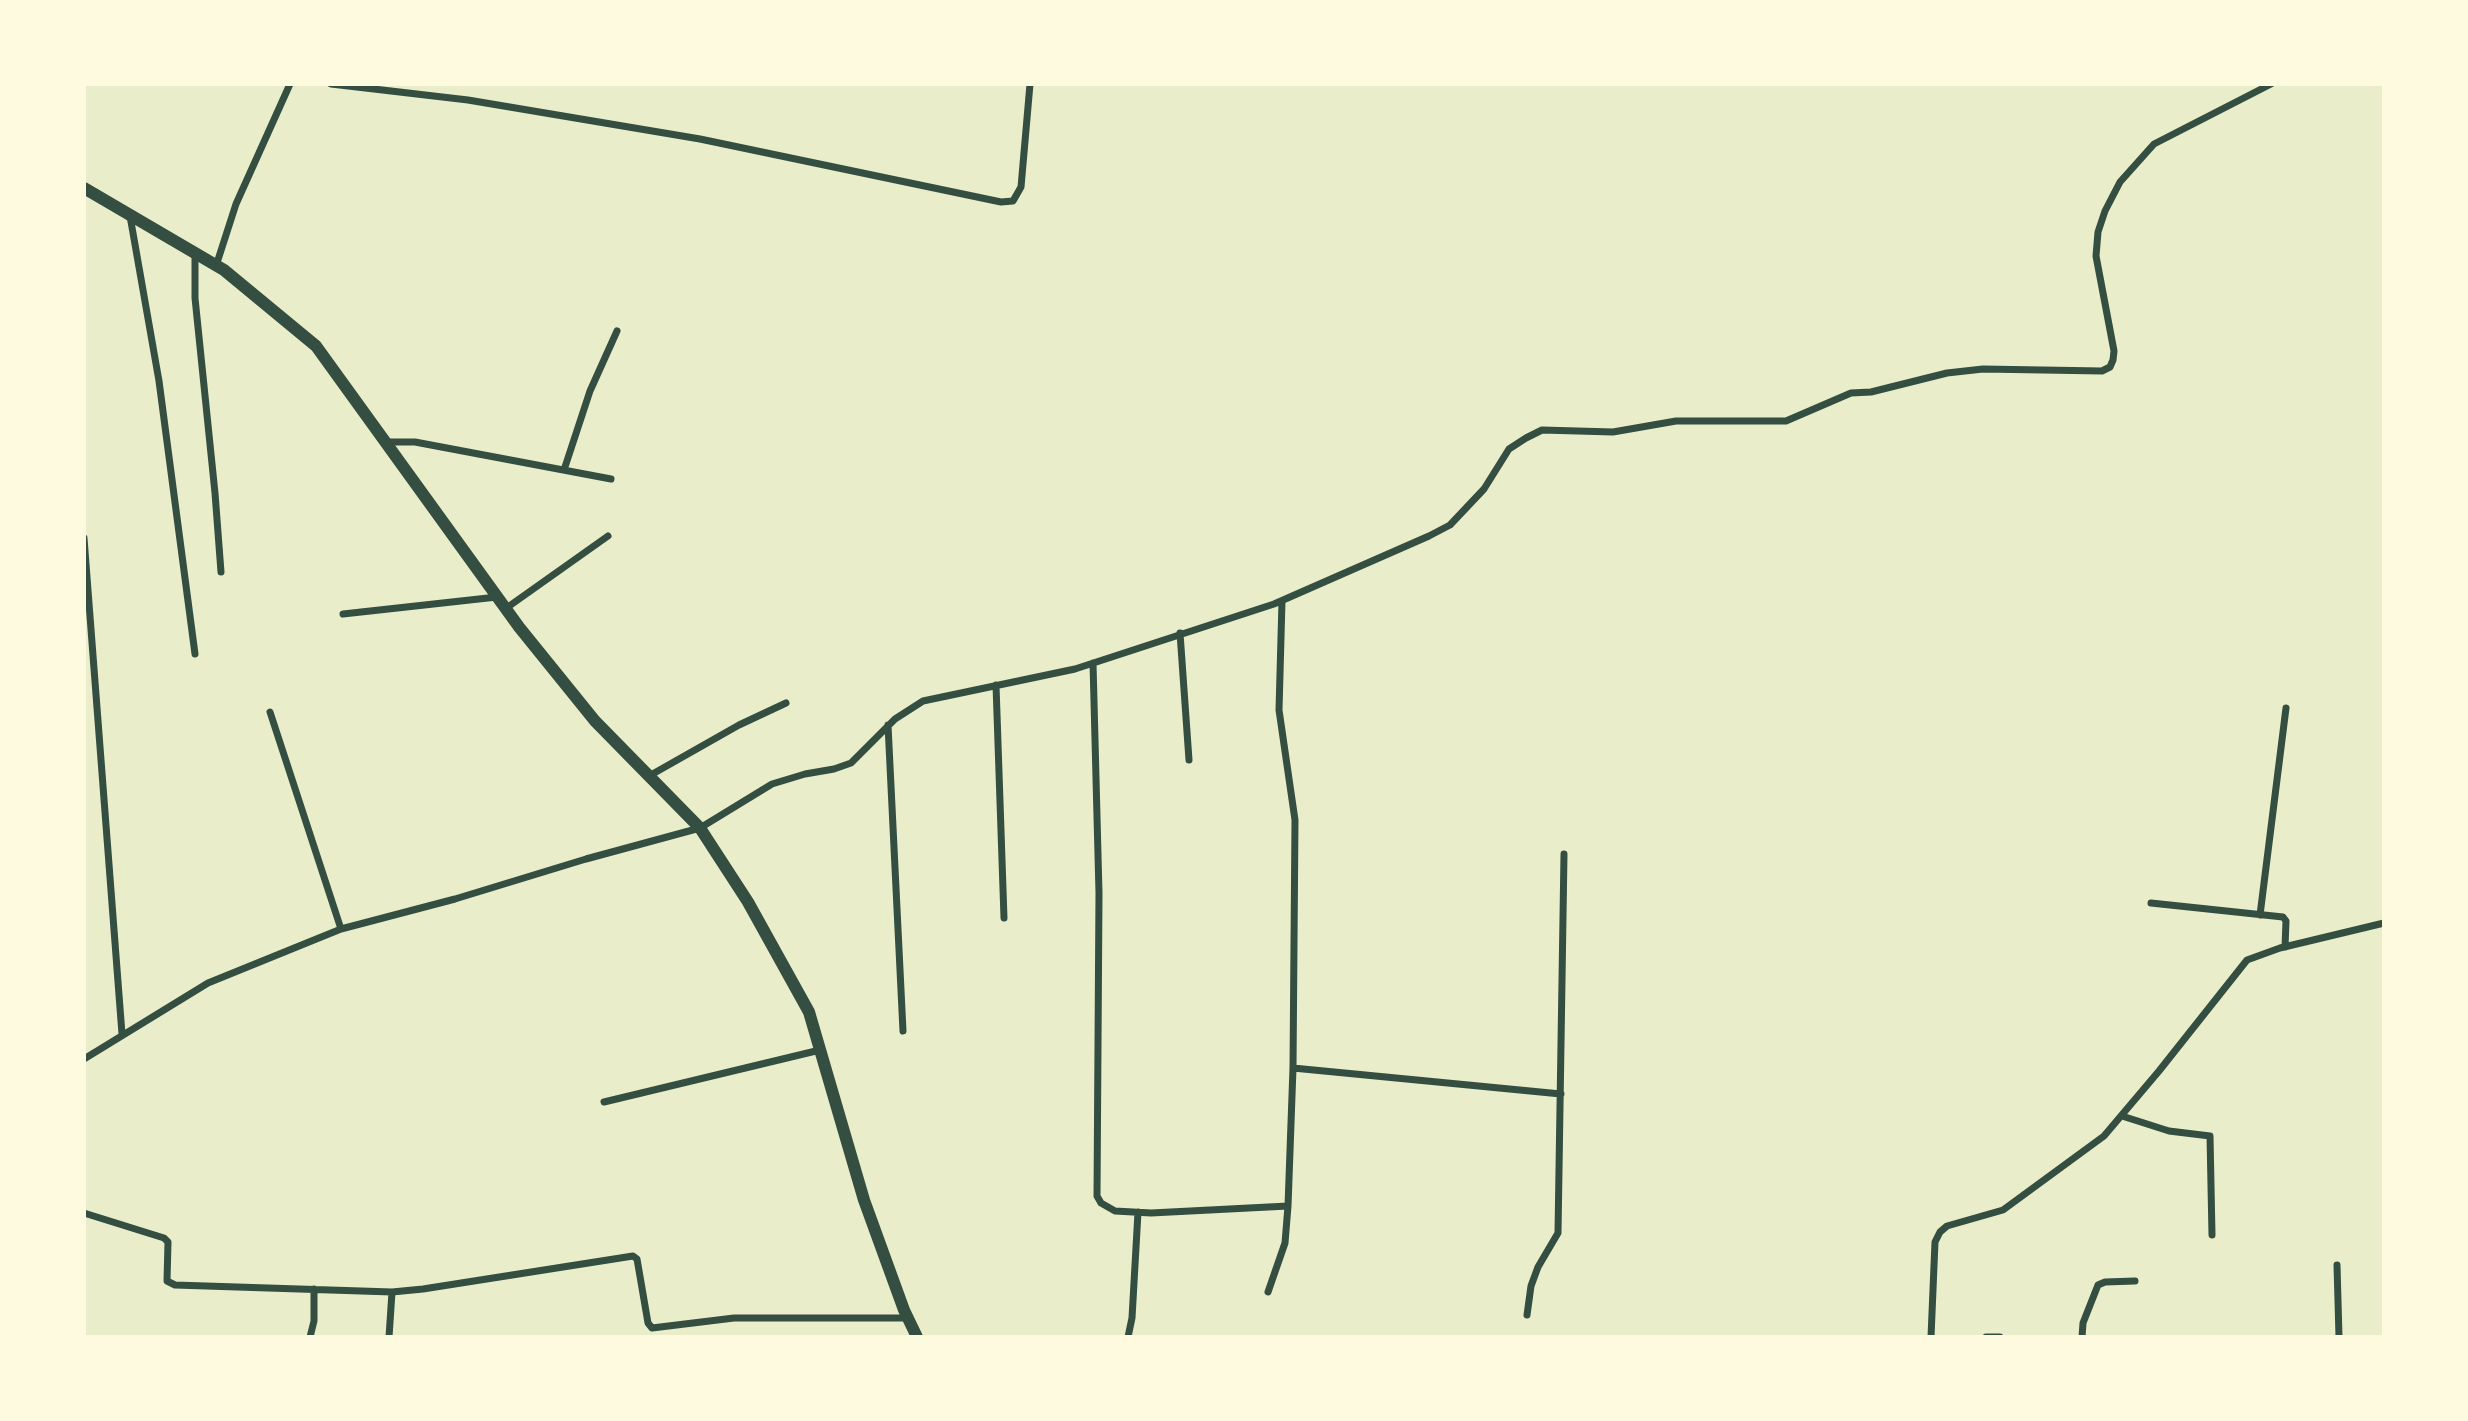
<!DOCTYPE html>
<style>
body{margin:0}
#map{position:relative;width:2468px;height:1421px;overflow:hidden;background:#e9edc9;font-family:Figtree,sans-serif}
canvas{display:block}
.frame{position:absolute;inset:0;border:86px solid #fefae0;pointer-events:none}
</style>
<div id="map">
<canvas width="2468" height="1421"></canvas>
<div class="frame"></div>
</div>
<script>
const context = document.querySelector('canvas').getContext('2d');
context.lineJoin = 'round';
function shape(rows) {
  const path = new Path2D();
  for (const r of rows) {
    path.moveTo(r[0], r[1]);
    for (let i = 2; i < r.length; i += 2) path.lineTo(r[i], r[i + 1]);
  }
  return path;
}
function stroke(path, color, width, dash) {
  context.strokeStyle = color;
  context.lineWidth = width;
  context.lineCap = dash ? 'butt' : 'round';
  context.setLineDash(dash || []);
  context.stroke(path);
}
stroke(shape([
 [331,84,468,100,700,139,1001,202,1013,201,1021,187,1030,84],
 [130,216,159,381,195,654],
 [195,253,195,298,215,493,221,572],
 [216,266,236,204,290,84],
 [387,442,415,442,611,479],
 [564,470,590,391,617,331],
 [84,538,122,1034],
 [505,609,608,536],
 [343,614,497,597],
 [1180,633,1189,760],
 [1093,663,1099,893,1097,1196,1101,1203,1115,1211,1151,1213,1288,1206],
 [996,685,1004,918],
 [270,712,341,929],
 [888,725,903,1031],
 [649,776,739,725,786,703],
 [2151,903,2283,917,2286,921,2285,947],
 [2260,915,2286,708],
 [84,1059,208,983,341,929,455,899,586,859,700,828,772,784,805,774,834,769,851,763,895,719,923,701,1075,669,1274,604,1429,536,1450,525,1484,489,1509,449,1526,438,1542,430,1613,432,1676,421,1786,421,1851,393,1871,392,1947,373,1983,369,2102,371,2110,367,2113,360,2114,351,2096,256,2098,232,2105,211,2120,182,2154,144,2271,84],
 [1293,1068,1561,1094],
 [604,1102,820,1050],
 [2122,1116,2169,1131,2210,1136,2212,1235],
 [84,1213,164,1238,168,1242,167,1281,175,1285,392,1292,423,1289,633,1256,637,1259,648,1323,652,1328,734,1318,908,1318],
 [2337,1265,2339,1337],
 [1268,1292,1285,1243,1288,1206,1293,1068,1295,820,1279,710,1282,601],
 [1527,1315,1531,1286,1538,1267,1558,1233,1564,854],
 [310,1337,314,1321,314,1289],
 [389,1337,392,1292],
 [1128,1337,1132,1318,1138,1212],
 [1931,1337,1935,1242,1940,1232,1947,1226,2003,1210,2104,1136,2159,1071,2247,960,2280,948,2384,923],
 [1986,1337,2000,1337],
 [2082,1337,2083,1323,2098,1285,2105,1282,2135,1281]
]), '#344e41', 7);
stroke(shape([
 [84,188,224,270,316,346,519,627,595,721,700,828,748,902,809,1012,864,1200,904,1310,917,1337]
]), '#344e41', 12);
</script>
